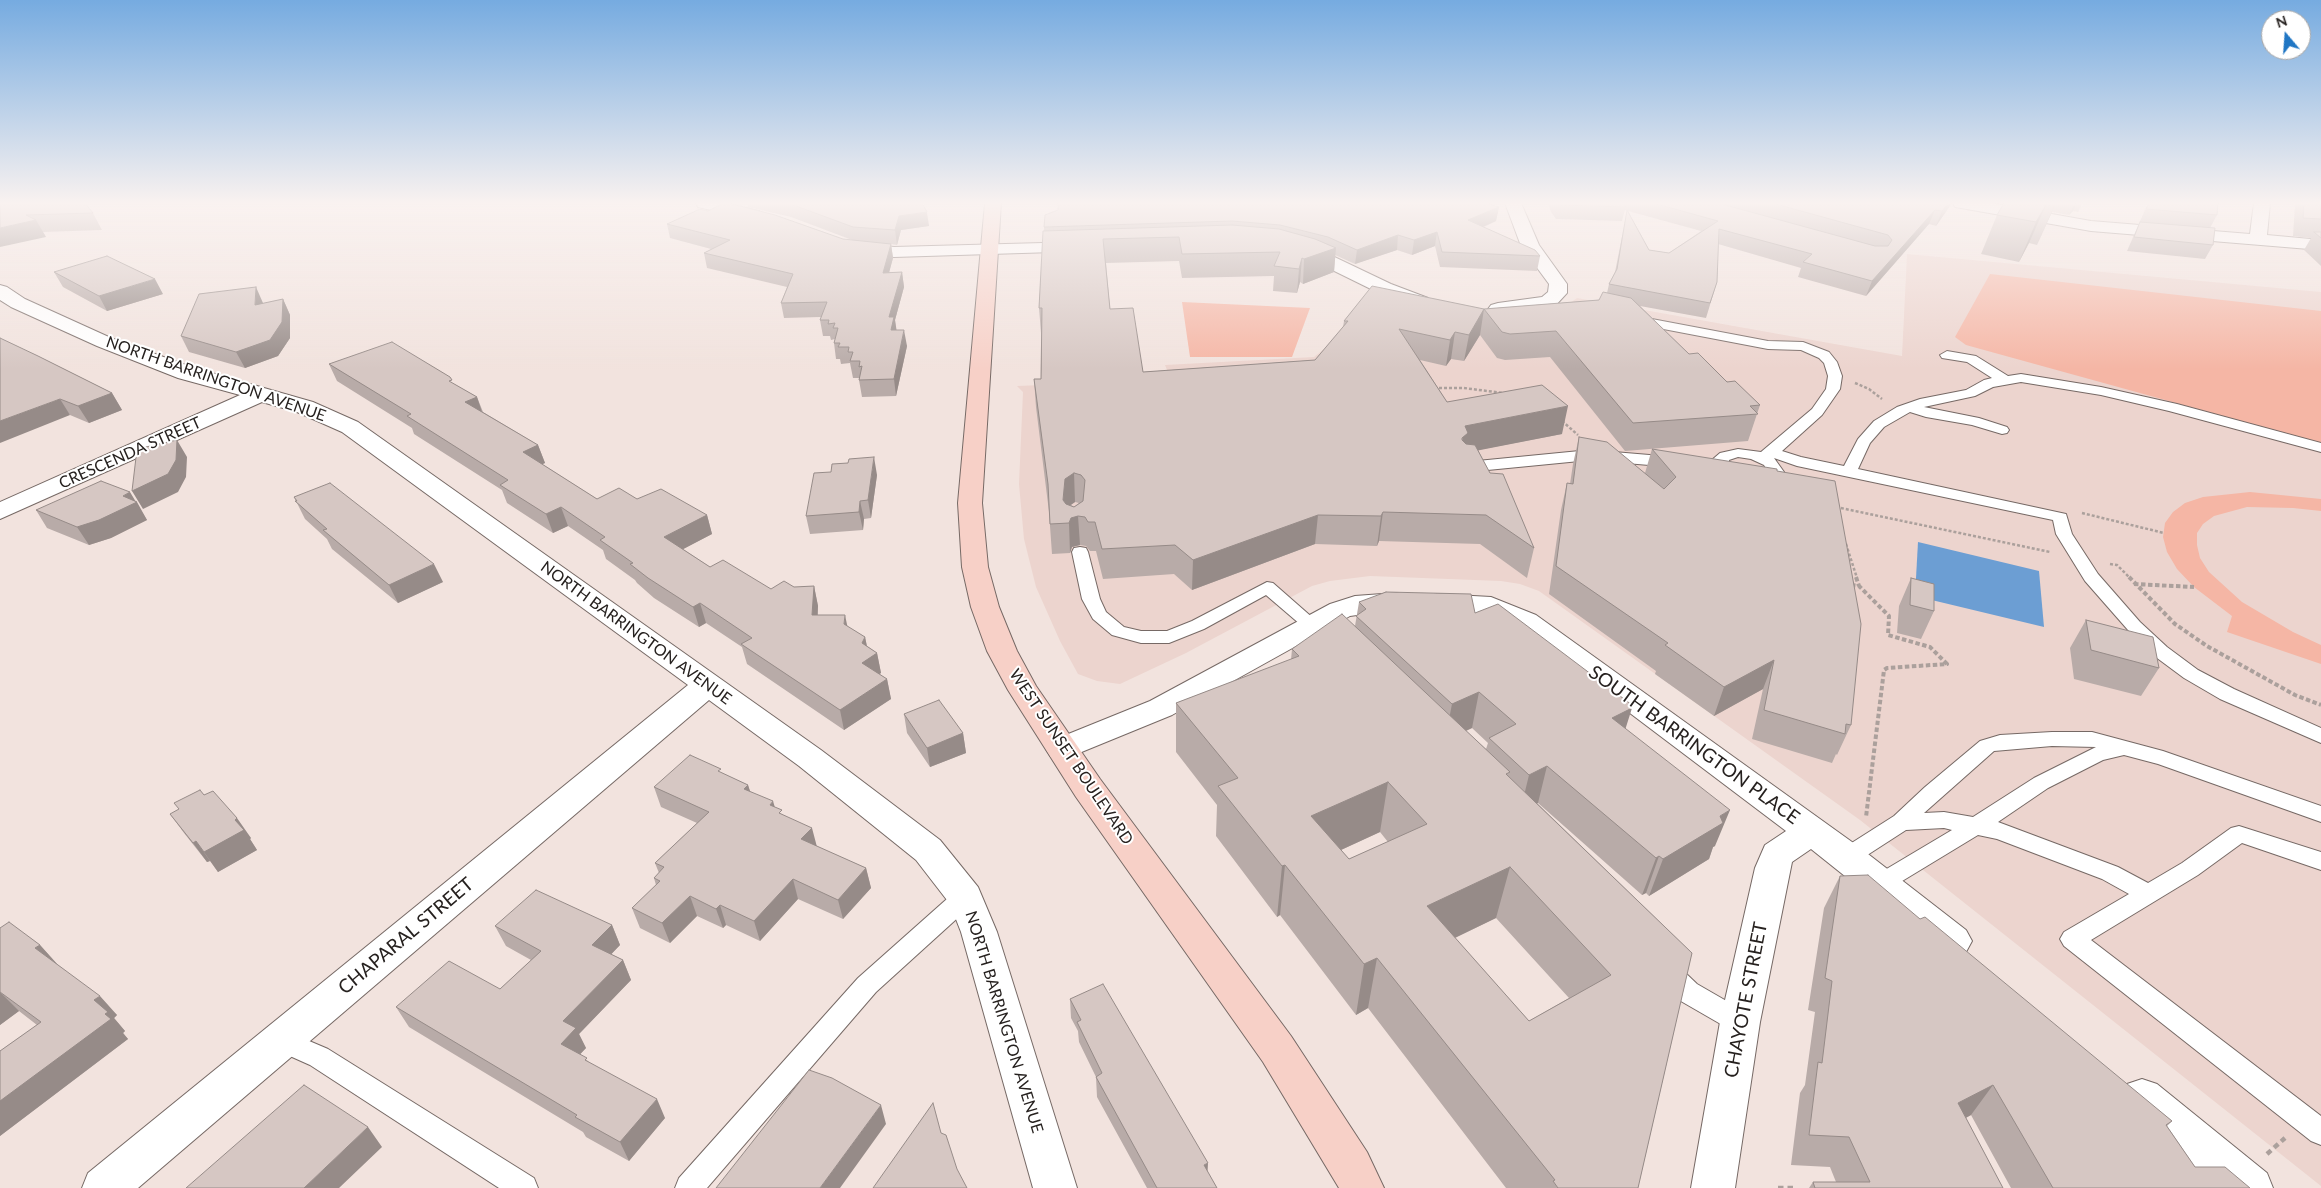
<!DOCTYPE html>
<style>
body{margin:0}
#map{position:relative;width:2321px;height:1188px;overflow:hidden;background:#f2e3de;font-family:Lato,sans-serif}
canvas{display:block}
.north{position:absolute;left:2261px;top:10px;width:50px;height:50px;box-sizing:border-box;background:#fff;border:1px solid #a8a6a5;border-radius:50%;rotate:342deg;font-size:14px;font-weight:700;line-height:20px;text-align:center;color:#26211f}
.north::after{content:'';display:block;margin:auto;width:18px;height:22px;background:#2076c4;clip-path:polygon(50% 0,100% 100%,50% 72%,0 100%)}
</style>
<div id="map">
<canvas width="2321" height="1188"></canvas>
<div class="north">N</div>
</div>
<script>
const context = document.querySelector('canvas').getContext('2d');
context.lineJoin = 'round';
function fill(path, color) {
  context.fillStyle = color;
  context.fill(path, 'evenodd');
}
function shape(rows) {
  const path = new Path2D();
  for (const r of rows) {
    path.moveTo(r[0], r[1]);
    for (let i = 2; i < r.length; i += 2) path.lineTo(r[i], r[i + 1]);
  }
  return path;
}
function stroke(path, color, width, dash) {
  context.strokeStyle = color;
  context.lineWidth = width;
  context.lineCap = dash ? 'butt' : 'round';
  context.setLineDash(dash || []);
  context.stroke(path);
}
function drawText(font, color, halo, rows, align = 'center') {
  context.font = font + ' Lato,sans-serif';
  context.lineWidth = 4;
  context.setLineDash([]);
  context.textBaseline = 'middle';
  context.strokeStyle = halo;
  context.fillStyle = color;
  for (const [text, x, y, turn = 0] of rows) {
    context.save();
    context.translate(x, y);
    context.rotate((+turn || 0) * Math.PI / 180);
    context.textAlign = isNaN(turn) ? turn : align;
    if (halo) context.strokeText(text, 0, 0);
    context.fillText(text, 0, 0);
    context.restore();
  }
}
fill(shape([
 [1907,254,2321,292,2321,1186,1860,820,1539,591,1520,584,1501,581,1370,576,1330,581,1312,586,1186,653,1120,684,1097,681,1078,674,1060,641,1036,587,1024,539,1019,484,1023,392,1017,386,1171,380,1165,365,1314,357,1386,300,1433,313,1560,310,1577,298,1902,356]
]), '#ecd4ce');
fill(shape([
 [1990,274,2321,311,2321,443,1966,345,1955,337],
 [1182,302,1310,308,1292,357,1190,357],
 [2250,492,2321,499,2321,511,2293,508,2247,507,2214,516,2203,524,2197,533,2197,545,2200,558,2209,572,2242,602,2293,632,2321,645,2321,664,2227,632,2232,616,2194,587,2177,569,2167,552,2163,537,2165,523,2173,512,2185,503,2203,497]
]), '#f5b6a5');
fill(shape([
 [1918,542,2039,571,2044,627,1915,596]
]), '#6c9ed3');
const service = shape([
 [1636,316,1768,341,1803,342,1829,352,1837,362,1842,376,1840,389,1822,415,1782,451,1801,457,1844,466,1858,439,1874,421,1897,407,1920,399,1966,390,1984,380,1992,378,1967,362,1942,358,1940,355,1947,351,1976,356,2008,376,2021,374,2101,387,2177,404,2321,443,2321,452,2169,411,2101,395,2021,382,1993,387,1975,396,1924,407,1979,418,2007,427,2009,430,2007,433,2002,434,1972,425,1926,417,1910,412,1884,427,1870,443,1858,469,2066,514,2072,534,2098,574,2140,622,2167,647,2198,670,2234,689,2321,728,2321,743,2220,699,2184,678,2153,655,2128,630,2085,581,2056,534,2053,520,1797,466,1774,458,1784,472,1779,479,1774,482,1753,485,1729,479,1722,475,1714,467,1713,459,1720,453,1738,449,1761,452,1812,409,1826,389,1828,376,1824,363,1819,358,1801,350,1768,349,1632,323,1630,320,1636,316],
 [1738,457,1751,459,1764,465,1768,472,1765,475,1753,475,1739,472,1729,466,1729,460,1738,457],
 [1590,450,1673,457,1681,462,1673,467,1590,460,1467,472,1459,467,1467,462,1590,450],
 [1080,547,1086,548,1088,552,1100,599,1106,612,1124,627,1141,631,1167,631,1192,621,1267,582,1273,583,1330,633,1327,637,1321,639,1315,637,1266,595,1204,629,1169,643,1141,643,1112,635,1093,619,1082,599,1072,552,1074,548,1080,547],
 [2052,732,2092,732,2163,751,2321,806,2321,822,2158,764,2124,755,2103,760,2048,788,1998,822,2118,867,2148,883,2182,863,2231,828,2239,826,2321,852,2321,870,2242,843,2198,875,2091,940,2321,1116,2321,1145,2311,1141,2064,946,2060,939,2064,932,2129,894,2102,879,1997,839,1978,835,1889,889,1881,892,1873,889,1870,883,1873,877,1952,830,1944,828,1906,830,1855,863,1847,866,1839,863,1836,857,1839,851,1894,816,1925,787,1980,741,2000,735,2052,732],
 [2052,746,2096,747,2034,778,1973,817,1944,812,1924,813,1994,751,2052,746],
 [965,888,973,890,976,897,973,904,876,992,707,1188,675,1188,679,1178,858,978,957,890,965,888],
 [1667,961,1676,964,1697,984,1749,1014,1753,1022,1749,1030,1740,1033,1731,1030,1679,1000,1658,978,1655,971,1658,964,1667,961],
 [281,1029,328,1049,534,1178,538,1188,499,1188,310,1065,272,1048,268,1040,272,1032,281,1029]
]);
const minor = shape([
 [696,203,725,203,759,211,761,215,759,219,753,220,698,207,696,203],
 [1505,203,1521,203,1539,245,1567,284,1567,293,1555,306,1498,315,1491,313,1488,309,1491,305,1498,303,1542,297,1548,292,1549,284,1521,246,1505,203],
 [1953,203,1990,203,2091,221,2250,234,2254,203,2270,203,2267,235,2321,240,2321,250,2091,231,1961,208,1955,207,1953,203],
 [1080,242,1086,243,1089,247,1086,251,894,257,856,253,850,252,847,248,850,244,856,243,894,247,1080,242],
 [1300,245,1326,253,1391,284,1428,298,1431,302,1428,306,1421,308,1377,292,1314,261,1294,254,1291,250,1294,246,1300,245],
 [0,285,7,287,25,299,111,338,194,368,313,402,358,422,821,750,940,840,978,887,997,932,1077,1188,1033,1188,961,932,950,904,916,860,799,766,709,700,138,1188,82,1188,88,1173,688,685,342,432,297,412,262,402,0,519,0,502,240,395,178,378,97,346,11,307,0,300,0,285],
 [1396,593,1406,596,1410,602,1406,608,1350,616,1172,715,1062,760,1051,757,1046,749,1051,741,1150,701,1330,604,1355,596,1396,593],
 [1437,594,1491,597,1536,615,1859,847,1966,930,1972,941,1966,952,1953,956,1940,952,1811,849,1792,862,1760,1022,1735,1188,1691,1188,1720,1022,1755,868,1765,845,1786,831,1516,627,1486,614,1437,612,1427,609,1423,603,1427,597,1437,594],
 [2142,1079,2157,1084,2267,1173,2273,1188,2217,1188,2127,1112,2121,1098,2127,1084,2142,1079]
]);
const secondary = shape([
 [985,203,1001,203,982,503,988,567,999,607,1017,651,1036,686,1100,779,1291,1036,1367,1152,1384,1188,1339,1188,1263,1062,1076,797,1008,690,987,651,971,607,962,567,958,503,985,203]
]);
stroke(service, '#766965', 2);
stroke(minor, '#766965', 2);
stroke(secondary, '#766965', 2);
stroke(shape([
 [1855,383,1869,389,1882,399],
 [1434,388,1464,388,1503,393],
 [1562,421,1578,435],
 [1836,507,2050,552],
 [2082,513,2164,533],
 [1846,544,1857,578],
 [2110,564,2117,565,2130,578]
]), '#aba09c', 2.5, [3, 2]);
stroke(shape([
 [1856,577,1859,586],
 [2129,577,2175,624,2207,646,2295,695,2321,705],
 [2134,584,2194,587],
 [1851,585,1859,586,1889,616,1888,635,1930,647,1947,664,1887,668,1884,670,1866,817]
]), '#aba09c', 4, [4.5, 2.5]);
stroke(shape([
 [2267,1154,2285,1138],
 [1778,1188,1794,1188]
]), '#aba09c', 4.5, [5.5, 4]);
fill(service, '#fff');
fill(minor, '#fff');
fill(secondary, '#f7d0c7');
fill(shape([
 [0,203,93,213,102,230,43,232,46,237],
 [748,203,923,203,922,204,929,226,901,230,897,245,891,244,893,258,889,272,902,272,904,287,895,320,896,330,907,346,896,396,862,397,859,380,859,378,853,378,850,363,841,364,840,359,836,359,834,343,835,339,831,340,830,336,823,336,820,320,821,317,784,318,781,303,787,287,707,268,704,253,711,249,670,238,667,224,852,240,791,217,748,207],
 [1548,203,1952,203,1936,226,1929,224,1866,296,1798,277,1801,268,1718,244,1717,282,1706,318,1640,306,1689,354,1760,405,1748,441,1625,451,1550,357,1505,360,1497,358,1480,335,1464,361,1451,359,1446,366,1420,360,1447,402,1562,434,1478,450,1490,473,1534,548,1527,578,1480,544,1379,541,1377,546,1315,544,1192,590,1174,574,1103,579,1096,551,1090,551,1086,546,1080,545,1072,547,1070,553,1052,554,1049,512,1036,407,1034,379,1041,379,1041,333,1039,308,1044,227,1499,207,1496,221,1484,227,1540,256,1537,271,1440,267,1435,246,1412,255,1397,250,1355,264,1335,255,1334,272,1303,284,1300,282,1297,293,1273,291,1274,276,1182,278,1179,261,1106,263,1110,309,1143,372,1315,360,1343,327,1344,321,1484,309,1599,300,1607,293,1609,284,1615,272,1627,211,1625,210,1622,221,1556,219,1551,212],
 [1628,211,1701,231,1669,253,1649,250],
 [1075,502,1079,503,1074,507,1071,505],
 [2004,203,2083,203,2078,212,2073,211,2069,215,2052,212,2037,245,2029,243,2019,262,1981,254,1997,215],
 [2148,203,2218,203,2217,215,2210,228,2213,245,2205,259,2127,251],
 [2295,203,2321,203,2321,266,2304,250,2311,238,2293,236],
 [54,272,163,294,107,311,63,287],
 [283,299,290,315,290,338,278,356,245,368,189,352,181,336,263,303,263,304],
 [0,338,112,393,122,410,89,423,70,415],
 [329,364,454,384,477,397,483,412,538,445,545,463,542,464,597,499,637,499,707,515,712,534,683,549,710,567,771,589,814,586,818,606,818,615,848,627,865,637,867,646,877,653,881,673,879,674,887,679,891,699,844,730,747,664,742,647,706,623,699,627,654,598,637,583,635,580,606,559,603,550,568,526,553,533,507,503,502,490,414,434,412,428,337,381],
 [1579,437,1645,473,1652,449,1777,471,1851,725,1837,755,1836,754,1832,763,1752,739,1763,689,1714,716,1655,674,1656,671,1549,594,1561,510,1567,483,1570,484,1573,464],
 [877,475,871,518,864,519,863,530,810,534,806,516],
 [294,497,443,582,398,603,332,549,327,539,305,519],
 [135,501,147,520,111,538,89,545,47,528,36,510],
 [1911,578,1934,611,1921,639,1897,633,1899,606],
 [1359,602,1475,613,1632,705,1625,728,1715,846,1713,847,1709,859,1649,896,1646,893,1642,895,1538,803,1537,803,1692,953,1638,1188,1506,1188,1368,1008,1356,1015,1280,915,1277,917,1216,836,1217,805,1176,752,1176,703,1291,660,1292,649,1355,626],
 [1472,728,1488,743,1486,749,1466,731],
 [1380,832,1388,842,1349,859,1341,850],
 [1496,918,1569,998,1529,1021,1455,938],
 [2086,620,2159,668,2141,696,2074,679,2070,648],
 [904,714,963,733,966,753,930,767,907,733],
 [722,773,748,785,750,791,775,808,816,846,866,868,871,888,843,919,798,899,760,941,726,925,723,928,697,916,670,943,640,928,632,908,656,885,654,878,659,873,655,863,697,823,661,807,654,787],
 [170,814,251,838,250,839,257,850,218,872,210,861,207,862,184,833],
 [1840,876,1920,919,2172,1121,2167,1126,2195,1167,2250,1188,2011,1188,1971,1115,1966,1118,2003,1188,1809,1188,1813,1182,1836,1182,1830,1167,1791,1165,1800,1093,1805,1085,1815,1012,1808,1010,1824,908],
 [612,925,620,945,611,954,623,960,631,980,579,1034,586,1048,580,1054,590,1063,665,1118,629,1161,586,1137,583,1132,409,1027,396,1007,500,989,531,960,506,946,495,926],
 [0,928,40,945,57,964,117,1015,114,1018,125,1031,123,1033,128,1039,0,1136,0,1051,37,1025,19,1011,0,1025],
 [1070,999,1207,1171,1217,1188,1147,1188,1097,1097,1096,1077,1079,1042,1078,1031,1071,1018]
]), '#b8aba8');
fill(shape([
 [1948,203,1952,203,1936,226,1942,211],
 [2056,203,2037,245,2054,206],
 [2075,203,2077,203,2073,211,2069,215],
 [2046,205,2029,243,2019,262,2036,222],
 [1499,207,1496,221,1466,234,1468,220],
 [1935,210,1929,224,1866,296,1872,281],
 [927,212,929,226,901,230,897,245,895,230,899,216],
 [36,220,46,237,0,247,0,228],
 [1437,232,1435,246,1412,255,1414,240],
 [1398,235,1397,250,1355,264,1357,250],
 [891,244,893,258,885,288,883,273],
 [1336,248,1334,272,1303,284,1304,259],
 [1302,258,1300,282,1297,293,1299,269],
 [902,272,904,287,895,320,897,333,893,346,889,317],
 [155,279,163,294,107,311,99,296],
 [256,287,263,303,263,321,255,305],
 [283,299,290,315,290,338,278,356,245,368,236,352],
 [1484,309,1480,335,1464,361,1469,335],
 [904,330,907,346,896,396,894,379],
 [1455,332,1451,359,1446,366,1450,340],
 [112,393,122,410,89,423,78,406],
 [477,397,483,415,465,402],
 [60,399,70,415,0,443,0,421],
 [1568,406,1562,434,1465,453,1458,466,1465,426],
 [177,440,187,457,186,477,178,492,143,509,132,491],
 [538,445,545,463,529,470,523,452],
 [874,457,877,475,871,518,868,500],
 [1074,473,1075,502,1066,508,1063,500,1065,479],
 [130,492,136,502,137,502,147,520,111,538,89,545,77,527,123,496],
 [860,501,864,519,863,530,859,512],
 [561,507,568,526,553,533,546,514],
 [1383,512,1379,541,1377,546,1381,516],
 [707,515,712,534,670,556,664,537],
 [1318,515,1315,544,1192,590,1193,560],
 [1078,516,1080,545,1072,547,1070,553,1069,523,1071,518],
 [434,564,443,582,398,603,389,585],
 [814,586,818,606,816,635,812,615],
 [700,603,706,623,699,627,693,607],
 [845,615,849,634,844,624],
 [865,637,869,657,877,653,881,673,866,683,862,663,862,643],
 [1774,660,1763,689,1714,716,1724,687],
 [887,679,891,699,844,730,840,710],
 [1479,692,1472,728,1445,740,1452,704],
 [1632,705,1631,708,1632,708,1621,743,1612,718],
 [963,733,966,753,930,767,927,748],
 [1547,766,1538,803,1520,812,1529,775],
 [1388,782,1380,832,1306,866,1311,816],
 [748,785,754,804,744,789],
 [773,801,779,821,770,805],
 [1730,810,1715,846,1713,847,1709,859,1649,896,1663,859,1720,816],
 [237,818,251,838,250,839,257,850,218,872,204,852],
 [812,828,817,847,801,839],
 [196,841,210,861,207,862,193,843],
 [1659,856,1646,893,1642,895,1656,858],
 [1285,865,1280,915,1277,917,1282,866],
 [1510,867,1496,918,1417,956,1427,906],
 [866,868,871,888,843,919,838,900],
 [793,879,798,899,760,941,754,921],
 [690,896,697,916,670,943,662,923],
 [720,905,726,925,723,928,716,909],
 [612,925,620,945,601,965,592,945],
 [40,945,58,965,35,948],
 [1377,958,1368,1008,1356,1015,1364,964],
 [623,960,631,980,579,1034,586,1048,571,1064,561,1044,563,1021],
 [0,992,19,1011,0,1025],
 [100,996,117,1015,114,1018,125,1031,123,1033,128,1039,0,1136,0,1101,94,1000],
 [1993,1085,1971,1115,1936,1133,1958,1103],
 [657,1099,665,1118,629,1161,620,1142],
 [881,1105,886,1124,840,1188,820,1188],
 [368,1127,382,1147,339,1188,304,1188],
 [1208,1163,1207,1182,1204,1165]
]), '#968b88');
const building = shape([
 [0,203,85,203,93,213,26,215,36,220,0,228,0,203],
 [724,203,728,203,775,215,843,239,891,244,883,273,902,272,889,317,894,317,891,330,904,330,894,379,859,380,862,366,859,367,860,361,850,361,853,352,848,352,849,347,838,347,840,343,834,343,838,328,833,328,835,323,828,324,829,320,820,320,827,302,781,303,793,274,704,253,730,240,667,224,700,209,708,211,724,203],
 [788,203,922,203,927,212,899,216,895,230,853,227,788,203],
 [1058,203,1486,203,1499,207,1468,220,1535,250,1540,256,1442,252,1437,232,1414,240,1398,235,1357,250,1328,237,1280,225,1232,221,1044,227,1045,215,1058,210,1058,203],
 [1557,203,1623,203,1626,207,1559,205,1557,203],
 [1653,203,1718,203,1875,246,1888,246,1892,240,1888,235,1772,203,1948,203,1942,211,1935,210,1872,281,1803,262,1812,254,1719,229,1717,282,1710,303,1609,284,1617,269,1627,210,1649,250,1669,253,1718,221,1653,203],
 [2004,203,2056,203,2054,206,2046,205,2036,222,1997,215,2004,203],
 [2149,203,2218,203,2217,215,2146,209,2149,203],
 [2304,203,2321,203,2321,219,2303,218,2304,203],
 [2140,222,2215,228,2213,245,2134,237,2140,222],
 [1232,225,1279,229,1315,239,1336,248,1304,259,1302,258,1299,269,1274,266,1280,252,1182,254,1179,237,1103,239,1110,309,1133,308,1143,372,1315,360,1348,321,1344,321,1372,286,1484,309,1599,300,1603,292,1631,298,1689,354,1698,353,1727,382,1735,381,1760,405,1750,406,1758,414,1633,423,1556,331,1510,334,1502,332,1484,309,1469,335,1455,332,1450,340,1399,329,1447,402,1542,385,1568,406,1465,426,1468,433,1462,438,1462,440,1466,444,1475,445,1490,473,1503,474,1534,548,1486,515,1383,512,1381,516,1318,515,1193,560,1175,545,1102,549,1095,522,1088,522,1085,517,1078,516,1071,518,1069,523,1050,524,1048,484,1034,379,1041,379,1042,308,1039,308,1043,231,1232,225],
 [1074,473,1081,475,1085,480,1083,501,1074,507,1066,504,1063,500,1065,479,1074,473],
 [2314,232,2321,232,2321,238,2314,232],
 [107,256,155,279,99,296,54,272,107,256],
 [256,287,255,305,283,299,282,322,270,340,236,352,181,336,199,294,256,287],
 [0,338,38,356,112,393,78,406,60,399,0,421,0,338],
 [392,342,450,377,452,380,449,381,477,397,465,402,538,445,523,452,597,499,619,488,637,499,661,489,707,515,664,537,710,567,723,560,771,589,784,581,794,587,814,586,812,615,845,615,844,624,865,637,862,643,877,653,862,663,887,679,840,710,741,644,752,638,700,603,693,607,648,578,630,564,633,563,600,540,605,537,561,507,546,514,500,485,508,480,407,416,411,414,329,364,392,342],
 [1579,437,1607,442,1664,489,1676,477,1652,449,1777,469,1777,471,1835,481,1861,624,1851,725,1846,724,1845,734,1764,710,1774,660,1724,687,1665,645,1668,643,1556,566,1567,483,1573,484,1579,437],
 [177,440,176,460,168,474,132,491,137,449,177,440],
 [874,457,868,500,860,501,859,512,806,516,814,473,831,472,832,464,848,463,849,459,874,457],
 [101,481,130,492,123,496,137,502,99,520,77,527,36,510,101,481],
 [330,483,434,564,389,585,323,530,327,529,295,501,297,501,294,497,330,483],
 [1911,578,1934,584,1934,611,1910,605,1911,578],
 [1386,592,1471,594,1475,613,1498,604,1632,705,1630,706,1632,708,1612,718,1730,810,1720,816,1723,823,1663,859,1659,856,1656,858,1547,766,1529,775,1489,738,1516,724,1479,692,1452,704,1356,616,1366,609,1359,602,1386,592],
 [1342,614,1510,772,1506,774,1692,953,1638,1188,1558,1188,1553,1181,1555,1180,1377,958,1364,964,1285,865,1282,866,1218,786,1238,778,1176,703,1299,656,1292,649,1342,614],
 [1388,782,1427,824,1349,859,1311,816,1388,782],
 [1510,867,1611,975,1529,1021,1427,906,1510,867],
 [2086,620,2153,637,2159,668,2091,650,2086,620],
 [939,700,963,733,927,748,904,714,939,700],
 [690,755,721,769,718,771,748,785,744,789,773,801,770,805,782,810,779,813,812,828,801,839,866,868,838,900,793,879,754,921,720,905,716,909,690,896,662,923,632,908,660,881,654,878,664,867,655,863,709,812,654,787,690,755],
 [200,790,204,795,213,791,237,818,235,820,244,830,204,852,196,841,193,843,170,814,179,809,174,803,200,790],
 [1868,875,1920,919,1925,917,2172,1121,2166,1125,2195,1167,2225,1167,2250,1188,2053,1188,1993,1085,1958,1103,2003,1188,1815,1188,1813,1182,1870,1182,1849,1137,1809,1135,1818,1062,1822,1063,1832,981,1825,978,1840,876,1868,875],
 [536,890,612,925,592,945,623,960,563,1021,576,1028,561,1044,587,1058,585,1060,657,1099,620,1142,575,1117,577,1115,396,1007,449,961,500,989,541,951,495,926,536,890],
 [9,922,40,945,35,948,100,996,94,1000,108,1012,105,1014,111,1019,0,1101,0,1051,41,1022,0,992,0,928,9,922],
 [1103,984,1208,1163,1204,1165,1217,1188,1157,1188,1096,1077,1102,1073,1077,1022,1081,1020,1070,999,1103,984],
 [809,1070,832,1078,881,1105,820,1188,716,1188,809,1070],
 [304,1085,368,1127,304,1188,186,1188,304,1085],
 [933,1103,941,1133,946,1135,957,1169,967,1188,873,1188,933,1103]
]);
fill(building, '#d6c7c3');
stroke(building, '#968b88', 1);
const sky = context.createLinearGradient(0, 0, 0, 369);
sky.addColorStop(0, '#76abe0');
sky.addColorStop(0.55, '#f9f2f0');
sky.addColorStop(1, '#f9f2f000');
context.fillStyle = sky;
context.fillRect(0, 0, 2321, 369);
drawText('16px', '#26211f', '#fff', [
 ["NORTH BARRINGTON AVENUE",216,379,19],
 ["CRESCENDA STREET",130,453,-24],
 ["NORTH BARRINGTON AVENUE",636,633,36],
 ["WEST SUNSET BOULEVARD",1071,757,56],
 ["NORTH BARRINGTON AVENUE",1004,1022,73]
]);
drawText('19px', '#26211f', '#fff', [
 ["SOUTH BARRINGTON PLACE",1694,745,36],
 ["CHAPARAL STREET",406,936,-40],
 ["CHAYOTE STREET",1746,1000,-79]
]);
</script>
